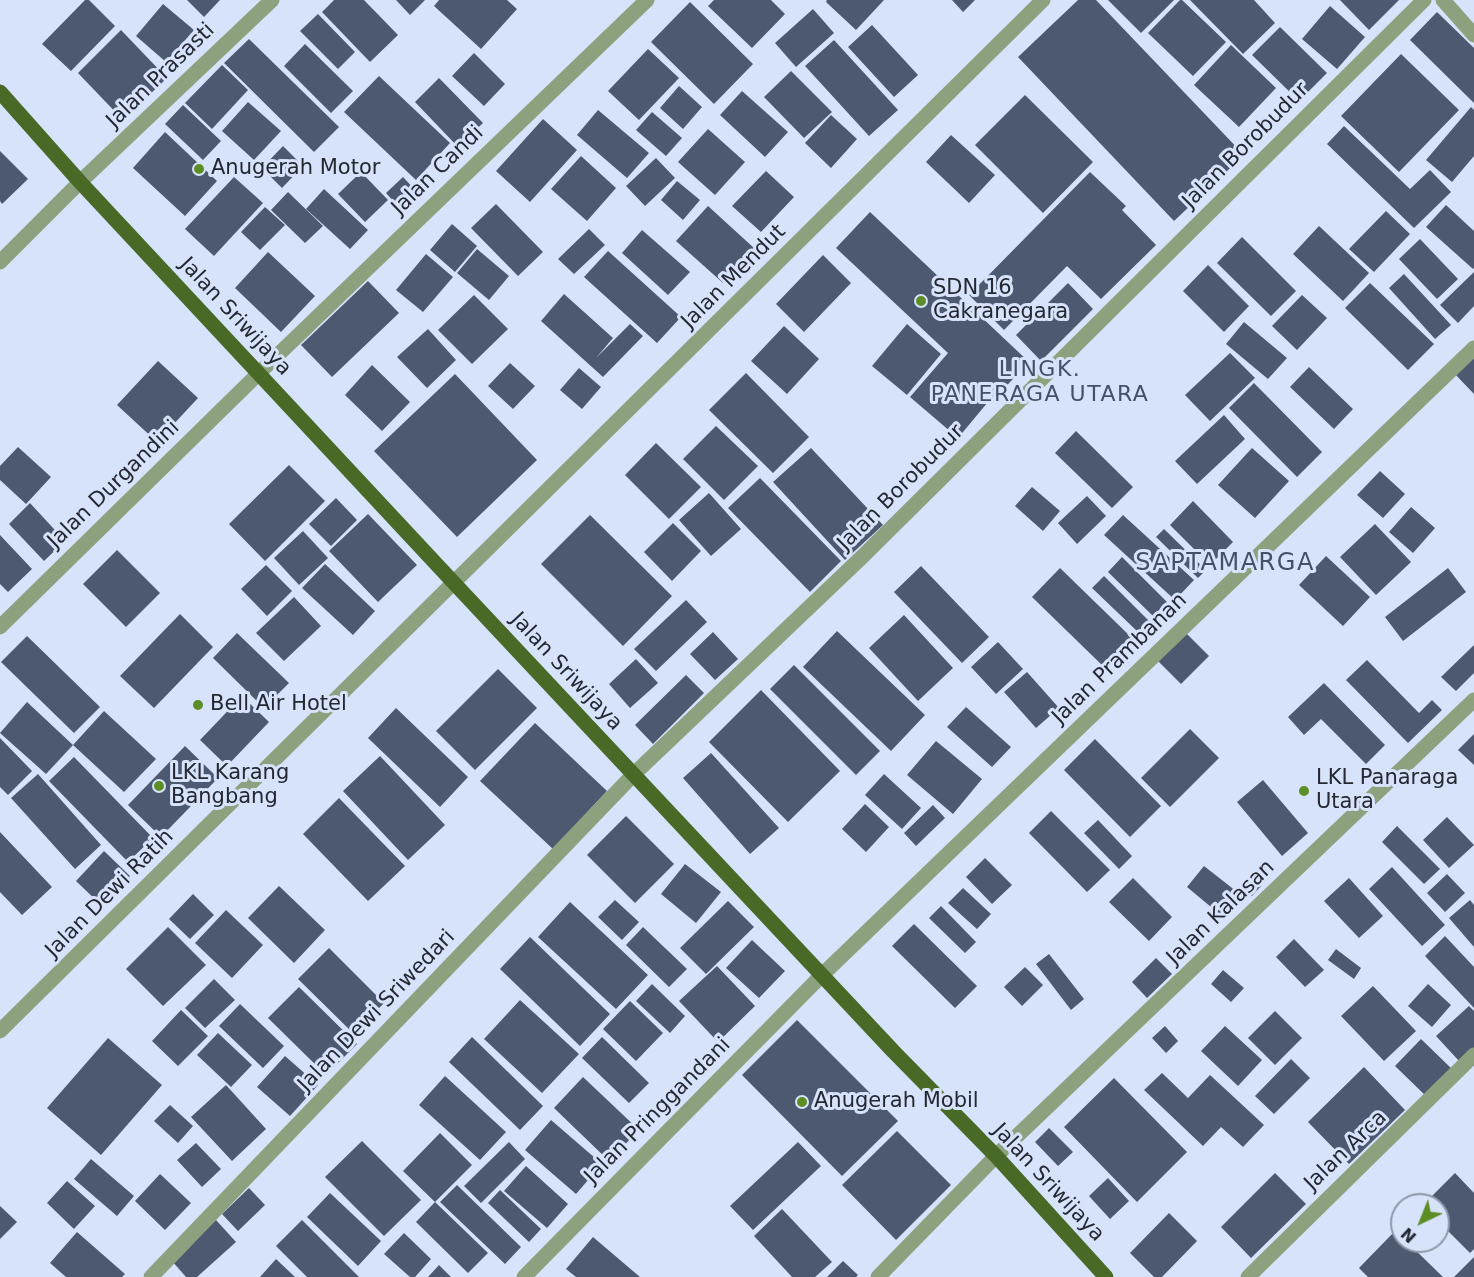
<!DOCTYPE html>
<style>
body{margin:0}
#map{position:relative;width:1474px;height:1277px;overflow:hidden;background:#d7e3fa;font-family:"DejaVu Sans",sans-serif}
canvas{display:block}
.north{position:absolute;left:1390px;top:1193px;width:60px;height:60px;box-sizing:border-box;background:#d7e3fa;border:2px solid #8f98aa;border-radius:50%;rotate:223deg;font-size:16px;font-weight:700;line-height:24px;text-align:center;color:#232833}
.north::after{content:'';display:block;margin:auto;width:21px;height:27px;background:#5c8e25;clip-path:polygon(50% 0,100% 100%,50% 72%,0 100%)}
</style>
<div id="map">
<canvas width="1474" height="1277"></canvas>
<div class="north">N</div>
</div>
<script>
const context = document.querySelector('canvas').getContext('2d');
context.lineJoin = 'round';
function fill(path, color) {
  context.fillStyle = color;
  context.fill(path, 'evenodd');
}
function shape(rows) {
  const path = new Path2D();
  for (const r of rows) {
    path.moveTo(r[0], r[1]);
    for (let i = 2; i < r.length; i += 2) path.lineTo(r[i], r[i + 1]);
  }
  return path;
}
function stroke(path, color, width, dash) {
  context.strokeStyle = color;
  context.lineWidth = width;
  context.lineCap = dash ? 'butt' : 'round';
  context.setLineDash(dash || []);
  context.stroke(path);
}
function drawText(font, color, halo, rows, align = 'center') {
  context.font = font + ' "DejaVu Sans",sans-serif';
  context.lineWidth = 6;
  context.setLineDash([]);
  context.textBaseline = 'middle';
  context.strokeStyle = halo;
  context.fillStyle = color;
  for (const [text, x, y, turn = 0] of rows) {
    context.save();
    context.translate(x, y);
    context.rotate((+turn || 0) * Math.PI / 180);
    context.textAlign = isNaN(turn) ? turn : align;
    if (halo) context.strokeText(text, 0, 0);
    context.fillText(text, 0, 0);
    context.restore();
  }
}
fill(shape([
 [85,0,89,0,115,26,71,71,42,44],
 [187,0,220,0,204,17],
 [334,0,364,0,398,35,370,62,322,12],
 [396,0,425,0,410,15],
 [439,0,507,0,517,9,481,49,434,6],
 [714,0,771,0,785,14,752,48,708,6],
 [827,0,884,0,856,30,826,2],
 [952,0,975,0,963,12],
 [1078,0,1096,0,1244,155,1174,221,1018,57],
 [1108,0,1174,0,1141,33],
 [1180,0,1182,0,1226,42,1193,76,1148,33],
 [1190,0,1254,0,1275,23,1243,54],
 [1340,0,1399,0,1369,30],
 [690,2,753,64,714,104,651,42],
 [163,4,194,30,166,62,136,36],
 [1330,6,1365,37,1337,69,1302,39],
 [813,9,834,33,796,67,775,43],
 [1437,12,1474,48,1474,103,1410,40],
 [318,14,355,52,338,69,300,31],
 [872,25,918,75,894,97,848,47],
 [1280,27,1327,73,1299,101,1252,55],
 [121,30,167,78,123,120,78,73],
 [249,39,339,127,314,152,224,63],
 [834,40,898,110,869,136,805,66],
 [305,44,353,91,331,113,284,66],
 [1231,45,1276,88,1239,127,1194,85],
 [648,49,679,78,639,120,608,91],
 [474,53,505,84,484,106,452,76],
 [1401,54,1459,110,1399,172,1341,116],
 [222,65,248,90,212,129,185,103],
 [791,71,832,112,804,138,764,97],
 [379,76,450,143,416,180,344,112],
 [439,78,483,123,458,147,415,102],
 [679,86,702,107,683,129,660,108],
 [742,91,788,132,765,157,720,115],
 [1025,95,1093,162,1043,213,975,145],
 [248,102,281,131,254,160,222,131],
 [183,105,221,141,203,160,165,124],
 [1471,107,1474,110,1474,156,1452,182,1426,160],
 [598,110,649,153,627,178,577,135],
 [652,112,682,138,666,156,636,130],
 [831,115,857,139,831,168,805,143],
 [543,119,577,150,530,202,496,171],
 [1344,126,1410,189,1430,170,1451,192,1414,228,1327,144],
 [708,129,745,162,715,195,678,162],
 [165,132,217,181,185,216,133,168],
 [951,135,995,175,969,203,926,162],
 [283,146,303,166,282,188,262,168],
 [0,151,28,179,2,204,0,201],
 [581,156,616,188,587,221,551,189],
 [656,158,675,178,645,206,626,186],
 [766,171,794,197,761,232,732,206],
 [361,172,388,200,365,222,338,194],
 [1090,172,1126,206,1122,210,1156,245,1101,299,1067,266,1004,330,969,295],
 [234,177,263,203,214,256,185,229],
 [403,177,420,195,402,211,386,193],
 [677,181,700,200,683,220,661,200],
 [324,189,368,230,350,249,306,209],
 [288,192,323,226,305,243,271,210],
 [496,204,543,252,518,276,471,228],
 [1446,205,1474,231,1474,268,1473,269,1426,227],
 [708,206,754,248,723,283,676,241],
 [265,207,285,225,260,250,241,232],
 [1386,211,1410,234,1374,272,1349,249],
 [870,212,1029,362,995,398,993,396,958,438,910,397,948,353,836,248],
 [452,224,477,246,455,272,430,250],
 [1319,226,1369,273,1343,301,1293,254],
 [589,229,605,245,574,274,558,259],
 [642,230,690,272,668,295,622,253],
 [1242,237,1296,291,1271,316,1217,263],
 [1420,239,1458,279,1437,299,1399,259],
 [477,249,509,276,489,300,457,273],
 [608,251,681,317,657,343,584,277],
 [268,252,315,296,281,332,235,288],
 [426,254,453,277,423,312,396,290],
 [823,255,851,283,804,332,776,304],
 [1208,265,1249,306,1224,332,1183,291],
 [1474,272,1474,306,1458,323,1440,305],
 [1404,274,1451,325,1435,339,1389,288],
 [368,281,399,313,332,377,301,345],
 [1068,283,1093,309,1041,361,1016,335],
 [1370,283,1434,344,1408,370,1345,308],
 [564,294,613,338,596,358,630,324,643,336,603,377,541,321],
 [474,295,508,329,472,364,438,330],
 [1302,295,1327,318,1297,350,1272,326],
 [1244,322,1287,358,1268,379,1226,344],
 [907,324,941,354,907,395,872,366],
 [784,326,819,359,787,394,751,361],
 [428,329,456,360,427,388,397,357],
 [1474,351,1474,394,1453,372],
 [1230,353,1255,378,1210,421,1185,395],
 [158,361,198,398,157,442,117,405],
 [510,363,535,386,513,409,488,386],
 [372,365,410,402,382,431,345,395],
 [1309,367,1353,409,1334,429,1290,387],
 [579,368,601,387,582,409,560,390],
 [746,373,809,437,773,473,709,410],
 [455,374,537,460,457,537,374,451],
 [1254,383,1322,452,1297,477,1229,408],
 [1224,415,1245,439,1197,484,1175,461],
 [716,426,758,466,724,500,683,459],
 [1076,431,1133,487,1112,508,1055,453],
 [656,443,701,487,669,519,625,475],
 [18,447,51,477,26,504,0,480,0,466],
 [811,448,883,525,845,560,773,482],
 [1252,448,1289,481,1255,518,1218,485],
 [289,465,325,501,265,561,229,524],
 [1380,471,1405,494,1383,518,1357,495],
 [760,478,841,561,810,592,728,508],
 [1032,487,1060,511,1043,531,1015,506],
 [709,493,741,529,711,556,679,520],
 [1087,496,1106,516,1077,544,1058,523],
 [336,498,357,520,331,546,309,524],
 [1193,501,1233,542,1210,565,1170,525],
 [30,503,65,541,44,561,9,524],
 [1411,507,1435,528,1413,553,1389,532],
 [368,514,417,565,378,602,329,551],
 [590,515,672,596,623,646,541,564],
 [1123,515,1194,580,1175,600,1104,535],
 [673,523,701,551,672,581,644,552],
 [1375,524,1411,562,1376,595,1340,557],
 [1164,529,1206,570,1198,578,1156,537],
 [303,531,328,558,299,585,274,558],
 [0,535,32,569,8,592,0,584],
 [117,550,160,593,126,627,83,584],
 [1326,556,1370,597,1343,626,1299,585],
 [1122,557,1167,602,1153,616,1108,572],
 [325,564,375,611,353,635,302,588],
 [266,565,292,591,267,616,241,589],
 [921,566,989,637,962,663,894,592],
 [1060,568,1133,639,1105,668,1032,597],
 [1448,568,1466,592,1403,641,1385,617],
 [1104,576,1149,621,1138,632,1092,588],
 [294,597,321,626,284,661,256,633],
 [686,600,707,622,656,671,634,649],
 [180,614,213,647,154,708,120,676],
 [904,615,953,668,918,701,869,648],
 [837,631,925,715,891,751,803,667],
 [713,632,738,659,715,680,690,654],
 [237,633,289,683,264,708,213,658],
 [1186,633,1209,656,1181,684,1158,661],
 [27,636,100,707,74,733,1,662],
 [998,642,1023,669,996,694,971,667],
 [1474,645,1474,673,1456,691,1441,677],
 [636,659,658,683,630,708,609,684],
 [1367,660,1419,713,1432,700,1442,710,1408,743,1346,680],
 [794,665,880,751,856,775,770,689],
 [498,669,537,708,475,770,436,731],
 [1027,672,1059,708,1036,728,1004,692],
 [686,675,704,693,653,744,635,725],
 [1324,683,1385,745,1366,764,1321,719,1304,735,1288,717],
 [761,690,840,771,788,822,709,742],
 [242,696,269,722,227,766,200,740],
 [27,702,73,745,104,711,156,759,124,792,73,745,46,774,0,733],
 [966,707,1011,747,992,767,947,727],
 [396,708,468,777,440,807,368,738],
 [535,723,607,791,553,849,480,781],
 [1190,729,1219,758,1170,807,1141,778],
 [1474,734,1474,765,1458,750],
 [0,738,32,771,8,795,0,787],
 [1095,739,1161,806,1130,837,1064,770],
 [936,741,982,779,953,814,907,775],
 [185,746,218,778,161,837,128,805],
 [711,753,779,828,750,854,683,778],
 [380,756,445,825,408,860,343,791],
 [74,757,153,838,128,862,49,781],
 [38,774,101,845,75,869,11,798],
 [884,774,921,808,902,829,865,795],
 [1263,780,1308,833,1282,856,1237,802],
 [339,798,405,866,368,901,303,834],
 [865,804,889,827,866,852,842,829],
 [933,805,945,818,916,846,904,833],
 [1051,811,1110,870,1087,892,1029,833],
 [626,816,674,864,635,903,587,855],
 [1447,817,1474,845,1449,868,1423,840],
 [1098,820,1132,856,1119,869,1084,833],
 [1397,826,1440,869,1424,884,1382,842],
 [0,832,52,887,22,915,0,892],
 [104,851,130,876,101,905,76,881],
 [985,858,1012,885,992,904,966,877],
 [685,864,721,892,696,923,661,894],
 [1204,866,1241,895,1223,917,1187,887],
 [1262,867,1271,875,1252,896,1242,888],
 [1392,867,1445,925,1422,946,1369,889],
 [1447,874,1465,893,1445,912,1427,893],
 [1133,878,1172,917,1149,941,1109,902],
 [1349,878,1383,916,1359,938,1324,901],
 [279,886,325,930,294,963,248,918],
 [963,888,991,914,977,929,948,903],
 [193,894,214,915,190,939,169,919],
 [615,900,639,922,622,940,598,917],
 [1470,900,1474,905,1474,947,1449,918],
 [728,901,754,927,706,974,680,948],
 [570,902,648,975,616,1009,538,937],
 [941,906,976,942,965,953,929,918],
 [226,910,263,945,232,978,195,943],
 [914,924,977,986,955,1008,892,946],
 [168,927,206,965,163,1006,126,969],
 [643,927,687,969,669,987,626,945],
 [1445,936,1474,967,1474,1008,1425,956],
 [530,937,610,1014,580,1046,500,969],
 [1294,939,1324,970,1305,987,1276,957],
 [752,940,785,971,759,998,726,968],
 [329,948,384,1003,354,1034,298,979],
 [1336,949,1361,968,1354,979,1328,960],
 [1049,954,1084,999,1071,1010,1036,964],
 [1156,958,1172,974,1147,998,1132,982],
 [717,966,755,1006,718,1042,679,1001],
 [1025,967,1043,985,1022,1006,1004,987],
 [1223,970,1244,988,1231,1002,1211,984],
 [214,979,235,1000,205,1028,185,1008],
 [652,984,685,1016,670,1033,636,1001],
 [1428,984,1451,1005,1432,1027,1408,1006],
 [1373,986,1416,1031,1384,1061,1341,1016],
 [299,987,357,1044,326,1075,268,1018],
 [520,1000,579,1054,542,1093,484,1039],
 [630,1001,663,1033,636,1061,603,1029],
 [240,1004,284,1046,263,1068,219,1026],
 [1469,1006,1474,1011,1474,1048,1459,1061,1436,1036],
 [181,1010,208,1036,178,1066,152,1041],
 [1275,1011,1302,1038,1275,1065,1248,1038],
 [797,1020,898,1121,842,1176,742,1075],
 [1165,1026,1178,1041,1166,1053,1152,1038],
 [1225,1026,1262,1060,1238,1086,1201,1051],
 [218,1033,252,1065,231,1087,197,1055],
 [472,1037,543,1106,520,1130,449,1062],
 [602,1037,649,1083,629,1103,582,1058],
 [108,1038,162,1085,101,1155,47,1108],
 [1421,1039,1453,1070,1427,1097,1395,1066],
 [285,1056,318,1085,290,1116,257,1087],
 [1291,1059,1310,1078,1274,1114,1255,1096],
 [1364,1067,1405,1110,1349,1164,1308,1122],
 [1162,1073,1188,1098,1210,1075,1264,1125,1243,1147,1221,1127,1203,1146,1144,1090],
 [445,1076,506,1132,480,1160,419,1105],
 [583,1077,639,1130,609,1161,554,1108],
 [1114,1078,1187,1152,1137,1202,1064,1127],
 [226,1085,266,1129,232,1161,191,1117],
 [170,1105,193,1126,178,1143,154,1121],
 [551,1120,602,1164,576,1194,525,1150],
 [1049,1128,1073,1152,1058,1166,1035,1142],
 [897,1131,951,1185,896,1240,842,1185],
 [440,1133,472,1165,435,1202,403,1171],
 [362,1141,421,1200,384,1236,325,1177],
 [509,1142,525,1159,481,1203,464,1186],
 [798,1142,821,1166,753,1230,730,1206],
 [196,1143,221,1169,202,1187,177,1160],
 [91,1159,134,1196,117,1216,74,1179],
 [526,1166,568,1204,547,1228,504,1191],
 [1275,1173,1306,1204,1251,1258,1221,1227],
 [1455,1173,1474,1193,1474,1249,1470,1253,1438,1221,1438,1205,1423,1205],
 [160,1174,191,1203,165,1230,135,1201],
 [1108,1178,1129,1201,1110,1219,1089,1196],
 [67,1181,95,1206,74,1229,47,1203],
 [457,1185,521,1247,505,1264,440,1202],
 [249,1188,265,1205,238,1231,222,1214],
 [500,1190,541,1229,529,1242,488,1203],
 [330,1193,381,1241,358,1266,307,1217],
 [435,1202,488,1253,468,1273,416,1222],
 [0,1206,17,1222,0,1239],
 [782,1209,832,1262,815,1277,792,1277,754,1236],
 [1169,1213,1197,1241,1162,1277,1154,1277,1130,1253],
 [216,1220,236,1242,197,1277,186,1277,172,1261],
 [302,1220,359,1277,307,1277,276,1246],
 [1395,1231,1402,1237,1402,1241,1406,1241,1443,1277,1368,1277,1359,1268],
 [77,1232,125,1274,122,1277,66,1277,50,1263],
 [404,1233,431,1259,415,1277,410,1277,384,1254],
 [593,1237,640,1277,576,1277,566,1269],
 [1474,1257,1474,1277,1454,1277],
 [276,1259,295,1277,260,1277],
 [843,1261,858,1275,856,1277,827,1277],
 [439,1265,451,1277,428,1277]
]), '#4d5971');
stroke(shape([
 [1443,0,1474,35],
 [0,262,80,182,272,0],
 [0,627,259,373,647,0],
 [0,1031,1043,0],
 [151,1277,634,774,862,557,1424,0],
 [524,1277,822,975,1474,348],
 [878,1277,996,1156,1474,700],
 [1248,1277,1474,1055]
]), '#8da17e', 15);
stroke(shape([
 [0,92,80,182,454,583,893,1051,996,1156,1106,1277]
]), '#486a26', 15);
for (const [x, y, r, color] of [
 [199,169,6,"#5c8e25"],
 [921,301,6,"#5c8e25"],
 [198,705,6,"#5c8e25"],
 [159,786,6,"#5c8e25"],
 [1304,791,6,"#5c8e25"],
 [802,1102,6,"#5c8e25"]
]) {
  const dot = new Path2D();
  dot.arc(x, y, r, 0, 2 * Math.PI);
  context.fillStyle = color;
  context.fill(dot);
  stroke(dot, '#d7e3fa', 2);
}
drawText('21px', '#232833', '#d7e3fa', [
 ["Jalan Prasasti",161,76,-44],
 ["Jalan Borobudur",1246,146,-45],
 ["Jalan Candi",438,171,-44],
 ["Jalan Mendut",734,277,-45],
 ["Jalan Sriwijaya",235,317,47],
 ["Jalan Durgandini",114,485,-44],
 ["Jalan Borobudur",901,488,-45],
 ["Jalan Prambanan",1120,659,-44],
 ["Jalan Sriwijaya",566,672,47],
 ["Jalan Dewi Ratih",110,894,-45],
 ["Jalan Kalasan",1221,913,-44],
 ["Jalan Dewi Sriwedari",377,1011,-46],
 ["Jalan Pringgandani",658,1111,-45],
 ["Jalan Arca",1346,1151,-44],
 ["Jalan Sriwijaya",1048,1183,47]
]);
drawText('21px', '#232833', '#d7e3fa', [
 ["Anugerah Motor",211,169],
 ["SDN 16",933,289],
 ["Cakranegara",933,313],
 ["Bell Air Hotel",210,705],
 ["LKL Karang",171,774],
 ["Bangbang",171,798],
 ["LKL Panaraga",1316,779],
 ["Utara",1316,803],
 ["Anugerah Mobil",814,1102]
], 'left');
context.letterSpacing = '1.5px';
drawText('22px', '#445067', '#d7e3fa', [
 ["LINGK.",1040,370],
 ["PANERAGA UTARA",1040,395]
]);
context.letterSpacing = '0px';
context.letterSpacing = '1.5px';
drawText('24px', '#445067', '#d7e3fa', [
 ["SAPTAMARGA",1225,564]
]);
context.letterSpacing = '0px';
</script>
